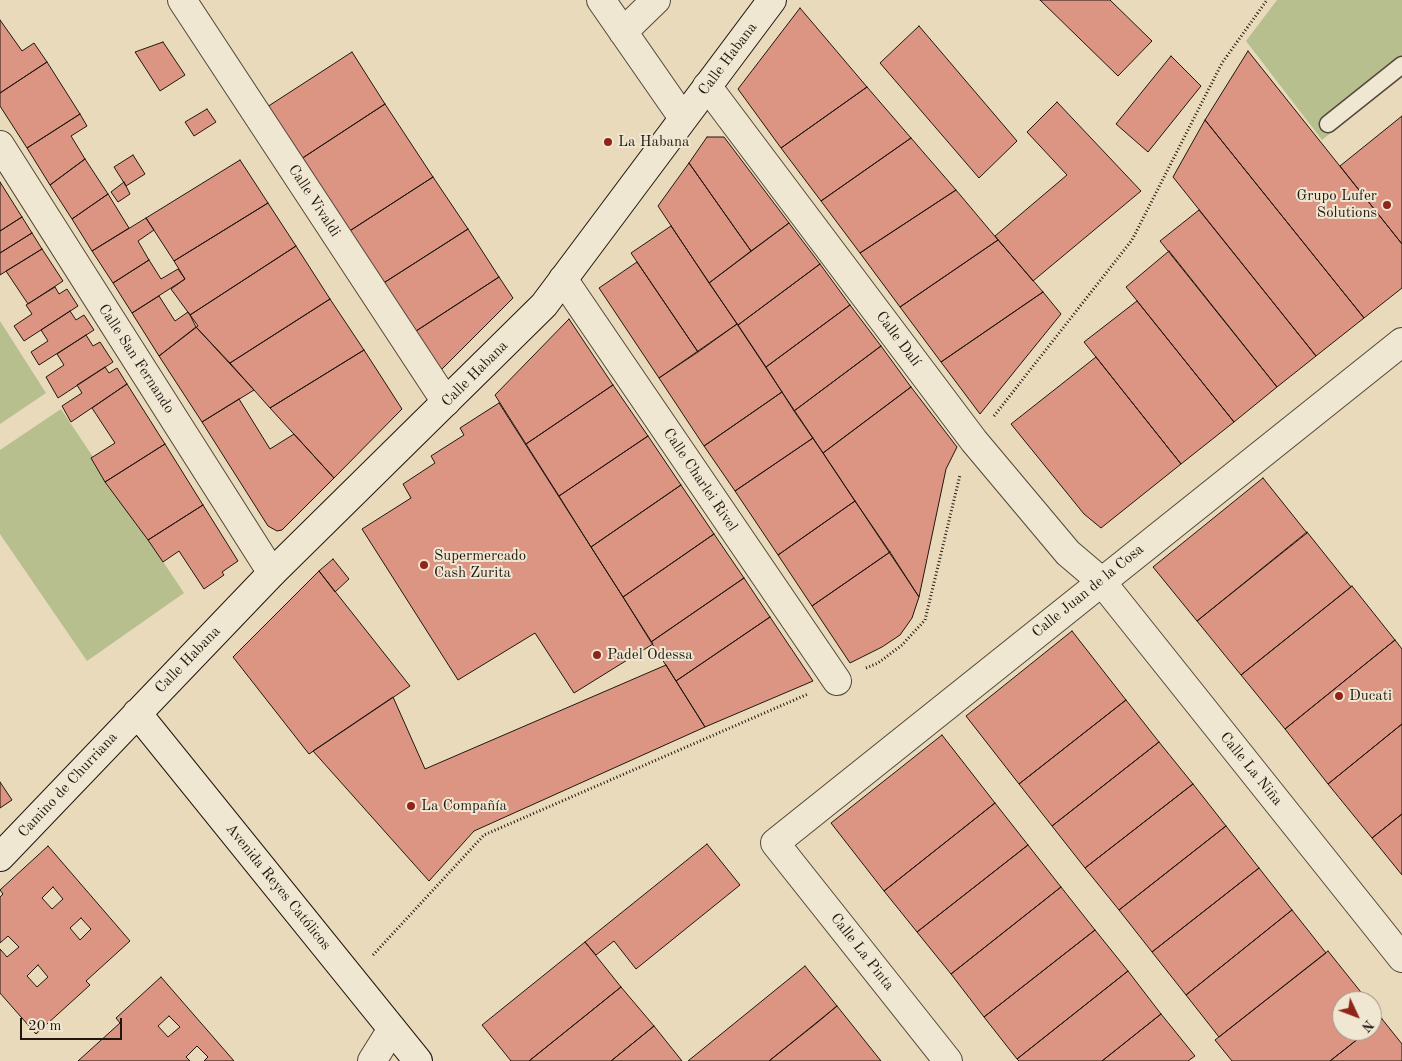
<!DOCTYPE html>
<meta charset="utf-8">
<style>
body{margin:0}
#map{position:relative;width:1402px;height:1061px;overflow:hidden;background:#e8daba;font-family:"Old Standard TT",serif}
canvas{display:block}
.north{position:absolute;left:1332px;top:991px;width:50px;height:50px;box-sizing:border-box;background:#f0e7d2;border:1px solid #9d9484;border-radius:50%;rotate:133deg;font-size:14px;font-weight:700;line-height:20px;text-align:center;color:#21170f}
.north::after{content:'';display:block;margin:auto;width:18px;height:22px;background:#8f2418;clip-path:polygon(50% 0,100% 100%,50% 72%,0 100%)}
.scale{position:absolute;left:20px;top:1018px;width:102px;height:22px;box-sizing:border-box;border:2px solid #21170f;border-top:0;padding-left:6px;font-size:15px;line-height:18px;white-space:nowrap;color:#21170f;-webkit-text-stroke:4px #f0e7d2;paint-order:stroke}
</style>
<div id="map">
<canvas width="1402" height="1061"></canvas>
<div class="north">N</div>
<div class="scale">20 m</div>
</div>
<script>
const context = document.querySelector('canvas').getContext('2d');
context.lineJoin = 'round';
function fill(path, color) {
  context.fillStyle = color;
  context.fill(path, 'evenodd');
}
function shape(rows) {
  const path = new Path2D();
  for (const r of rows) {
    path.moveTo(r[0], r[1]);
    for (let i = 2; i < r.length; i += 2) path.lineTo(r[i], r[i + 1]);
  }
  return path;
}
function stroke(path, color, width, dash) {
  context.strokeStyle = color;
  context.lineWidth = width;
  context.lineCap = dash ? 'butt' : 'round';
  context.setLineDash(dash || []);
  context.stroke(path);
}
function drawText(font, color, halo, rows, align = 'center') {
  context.font = font + ' "Old Standard TT",serif';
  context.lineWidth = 4;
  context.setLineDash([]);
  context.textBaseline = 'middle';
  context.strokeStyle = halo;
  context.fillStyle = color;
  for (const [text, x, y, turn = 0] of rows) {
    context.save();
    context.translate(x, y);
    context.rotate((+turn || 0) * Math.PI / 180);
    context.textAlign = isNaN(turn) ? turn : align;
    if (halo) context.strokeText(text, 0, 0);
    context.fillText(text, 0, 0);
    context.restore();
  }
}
fill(shape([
 [1277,0,1402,0,1402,76,1322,140,1246,41],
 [0,321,46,393,0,424],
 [61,409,184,593,87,661,0,534,0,450]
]), '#b7bf8f');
const building = shape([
 [1040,0,1110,0,1152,41,1118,76,1040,0],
 [800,8,867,87,781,148,738,89,800,8],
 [0,20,22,51,34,43,47,62,0,93,0,20],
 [919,26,1017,141,979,178,880,63,919,26],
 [163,42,185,75,160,91,135,52,163,42],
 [1248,51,1402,244,1402,288,1364,318,1205,120,1248,51],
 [352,52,385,104,301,159,267,107,352,52],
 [1171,56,1201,86,1148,152,1116,124,1171,56],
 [47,62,80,114,27,148,0,106,0,93,47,62],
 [867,87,911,138,821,201,781,148,867,87],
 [1057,102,1141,191,1033,281,995,236,1067,175,1027,132,1057,102],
 [385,104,433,177,348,232,301,159,385,104],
 [207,109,216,122,194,136,185,122,207,109],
 [80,114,87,126,71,136,85,159,50,185,27,148,80,114],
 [1402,116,1402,244,1340,166,1402,116],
 [1205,120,1364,318,1316,356,1173,177,1205,120],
 [707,137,724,137,789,223,751,251,689,163,707,137],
 [911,138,956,190,860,253,821,201,911,138],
 [133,155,145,174,126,186,114,167,133,155],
 [85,159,108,194,72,219,50,185,85,159],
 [240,160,268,203,174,261,146,218,240,160],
 [689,163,751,251,709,283,658,206,689,163],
 [433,177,468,229,382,284,348,232,433,177],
 [0,182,22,217,0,231,0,182],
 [124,182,130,194,118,202,111,192,124,182],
 [956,190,998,240,900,307,860,253,956,190],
 [108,194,129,228,92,251,72,219,108,194],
 [268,203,296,246,190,315,171,289,185,279,174,261,268,203],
 [1199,210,1316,356,1277,387,1160,241,1199,210],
 [22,217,32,233,0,253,0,231,22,217],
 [146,218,154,230,138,241,149,260,113,283,92,251,146,218],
 [789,223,820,264,738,325,709,283,789,223],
 [671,226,737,324,698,352,631,253,671,226],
 [468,229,499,277,413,333,382,284,468,229],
 [32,233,42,249,0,275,0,253,32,233],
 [998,240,1043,292,941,362,900,307,998,240],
 [296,246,330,299,230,363,196,327,190,315,296,246],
 [42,249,63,281,28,304,6,271,42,249],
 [1169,251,1277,387,1234,422,1126,287,1169,251],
 [149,260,161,279,178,269,185,279,132,313,113,283,149,260],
 [637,262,698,352,659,378,599,288,637,262],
 [820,264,850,305,766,367,738,325,820,264],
 [499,277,513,298,439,372,413,333,499,277],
 [55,287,59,294,67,289,78,306,24,341,14,326,32,314,26,305,55,287],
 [1043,292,1061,314,980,414,941,362,1043,292],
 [159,296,175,321,188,312,198,326,159,356,132,313,159,296],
 [330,299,364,350,270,408,230,363,330,299],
 [1137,301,1234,422,1181,464,1084,342,1137,301],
 [850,305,881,346,794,411,766,367,850,305],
 [70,311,76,320,84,315,94,330,39,365,31,352,48,341,41,330,70,311],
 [569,319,613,385,526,444,495,395,569,319],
 [737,324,782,392,704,446,659,378,737,324],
 [196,327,254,390,202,422,159,356,196,327],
 [86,335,93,346,100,342,113,362,58,398,46,377,64,365,57,354,86,335],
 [881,346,911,387,823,453,794,411,881,346],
 [364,350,402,409,334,478,270,408,364,350],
 [1096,357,1181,464,1101,528,1084,514,1011,424,1096,357],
 [105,367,109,373,117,368,127,384,71,422,62,406,82,393,77,385,105,367],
 [127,384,165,444,105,482,91,458,115,443,92,408,127,384],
 [613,385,648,436,559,496,526,444,613,385],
 [911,387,957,447,946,469,919,597,823,453,911,387],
 [782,392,813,438,735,491,704,446,782,392],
 [239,399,270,449,294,434,334,478,282,530,277,531,268,526,202,422,239,399],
 [499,403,653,644,574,693,535,633,458,680,362,529,411,498,403,484,435,463,431,456,464,435,460,428,499,403],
 [648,436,681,485,591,547,559,496,648,436],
 [813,438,855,501,778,555,735,491,813,438],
 [165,444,203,505,148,540,105,482,165,444],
 [1263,478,1307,533,1197,621,1153,567,1263,478],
 [681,485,714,534,623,597,591,547,681,485],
 [855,501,890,552,812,606,778,555,855,501],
 [203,505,238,561,222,572,224,575,204,589,179,551,163,562,148,540,203,505],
 [1307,532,1351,587,1241,675,1197,621,1307,532],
 [714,534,744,578,651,642,623,597,714,534],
 [890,552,919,597,912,618,900,635,882,647,850,663,812,606,890,552],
 [333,559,349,579,335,592,319,571,333,559],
 [319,571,410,686,309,754,233,657,319,571],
 [744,578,770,617,676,681,651,642,744,578],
 [1352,586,1395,640,1285,729,1241,675,1352,586],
 [770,617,813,681,705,727,676,681,770,617],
 [1072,631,1126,700,1019,784,966,716,1072,631],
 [1395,640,1402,649,1402,724,1328,784,1285,729,1395,640],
 [666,665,705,727,474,831,429,881,313,751,393,697,425,769,666,665],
 [1126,700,1159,742,1052,826,1019,784,1126,700],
 [1402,724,1402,814,1372,838,1328,784,1402,724],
 [942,735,995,803,884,891,831,823,942,735],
 [1159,742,1193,784,1085,868,1052,826,1159,742],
 [0,782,12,800,0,808,0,782],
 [1193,784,1226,826,1119,910,1085,868,1193,784],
 [995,803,1028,845,917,932,884,891,995,803],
 [1402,814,1402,875,1372,838,1402,814],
 [1226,826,1259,868,1152,952,1119,910,1226,826],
 [707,844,740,885,636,969,614,941,596,955,585,942,707,844],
 [1028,845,1061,887,951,974,917,932,1028,845],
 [48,846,130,941,86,981,90,985,36,1034,0,993,0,949,7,957,19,947,8,936,0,943,0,897,3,894,0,890,48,846],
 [53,887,63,899,52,909,42,898,53,887],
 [81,918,91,929,80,940,70,928,81,918],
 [38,965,48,977,37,987,27,976,38,965],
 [1259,868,1292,910,1186,995,1152,952,1259,868],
 [1061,887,1095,930,984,1017,951,974,1061,887],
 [1292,910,1326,953,1219,1037,1186,995,1292,910],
 [1095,930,1128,971,1017,1059,984,1017,1095,930],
 [585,942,621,987,529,1061,511,1061,482,1025,585,942],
 [1328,951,1368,1001,1342,1001,1342,1031,1368,1031,1330,1061,1232,1061,1215,1040,1328,951],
 [805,966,837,1006,769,1061,688,1061,805,966],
 [1128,971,1161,1014,1102,1061,1019,1061,1017,1059,1128,971],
 [161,977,234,1061,204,1061,208,1057,197,1046,186,1057,190,1061,78,1061,120,1023,116,1018,161,977],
 [169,1016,180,1027,168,1037,158,1026,169,1016],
 [621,987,654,1026,611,1061,529,1061,621,987],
 [837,1006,881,1061,769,1061,818,1022,837,1006],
 [1372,1006,1382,1019,1372,1027,1372,1006],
 [1161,1014,1195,1056,1188,1061,1102,1061,1161,1014],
 [1382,1019,1402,1044,1402,1061,1330,1061,1368,1031,1372,1031,1372,1027,1382,1019],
 [654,1026,682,1061,611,1061,654,1026]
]);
fill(building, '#dc9582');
stroke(building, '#21170f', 1);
const lane = shape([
 [1328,124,1402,65]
]);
const street = shape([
 [182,0,446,402],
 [601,0,683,118],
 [623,32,656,0],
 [707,86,974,441,1068,553,1101,581,1402,958],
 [0,145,272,573],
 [563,279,837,681],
 [372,1061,392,1029],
 [948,1061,775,843,1402,342]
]);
const secondary = shape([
 [137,713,418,1061],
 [0,857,272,573,544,305,772,0]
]);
stroke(lane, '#53483a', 19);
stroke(street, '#53483a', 30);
stroke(secondary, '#21170f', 30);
stroke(shape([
 [994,416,1132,240,1222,63,1267,0],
 [866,668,878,663,902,645,925,620,960,475],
 [373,955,484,835,808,694]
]), '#21170f', 3, [1, 2.5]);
stroke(lane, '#f0e7d2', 16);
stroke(street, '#f0e7d2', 28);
stroke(secondary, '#f0e7d2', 28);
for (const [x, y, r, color] of [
 [608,142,5,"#8f2418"],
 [1387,205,5,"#8f2418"],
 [424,565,5,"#8f2418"],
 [597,655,5,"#8f2418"],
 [1339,696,5,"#8f2418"],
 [411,806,5,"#8f2418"]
]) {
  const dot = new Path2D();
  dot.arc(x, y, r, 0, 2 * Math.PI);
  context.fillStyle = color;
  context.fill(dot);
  stroke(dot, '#f0e7d2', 2);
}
drawText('15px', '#21170f', '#f0e7d2', [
 ["Calle Habana",728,59,-53],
 ["Calle Vivaldi",314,201,57],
 ["Calle Dalí",898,339,53],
 ["Calle San Fernando",136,359,57],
 ["Calle Habana",475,374,-45],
 ["Calle Charlei Rivel",700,480,56],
 ["Calle Juan de la Cosa",1088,591,-39],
 ["Calle Habana",188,660,-46],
 ["Calle La Niña",1251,769,51],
 ["Camino de Churriana",68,785,-47],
 ["Avenida Reyes Católicos",278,887,51],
 ["Calle La Pinta",862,952,52]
]);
drawText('15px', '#21170f', '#f0e7d2', [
 ["La Habana",618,142],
 ["Grupo Lufer",1377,196,"right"],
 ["Solutions",1377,213,"right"],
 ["Supermercado",434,556],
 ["Cash Zurita",434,573],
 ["Padel Odessa",607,655],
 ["Ducati",1349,696],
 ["La Compañía",421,806]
], 'left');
</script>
